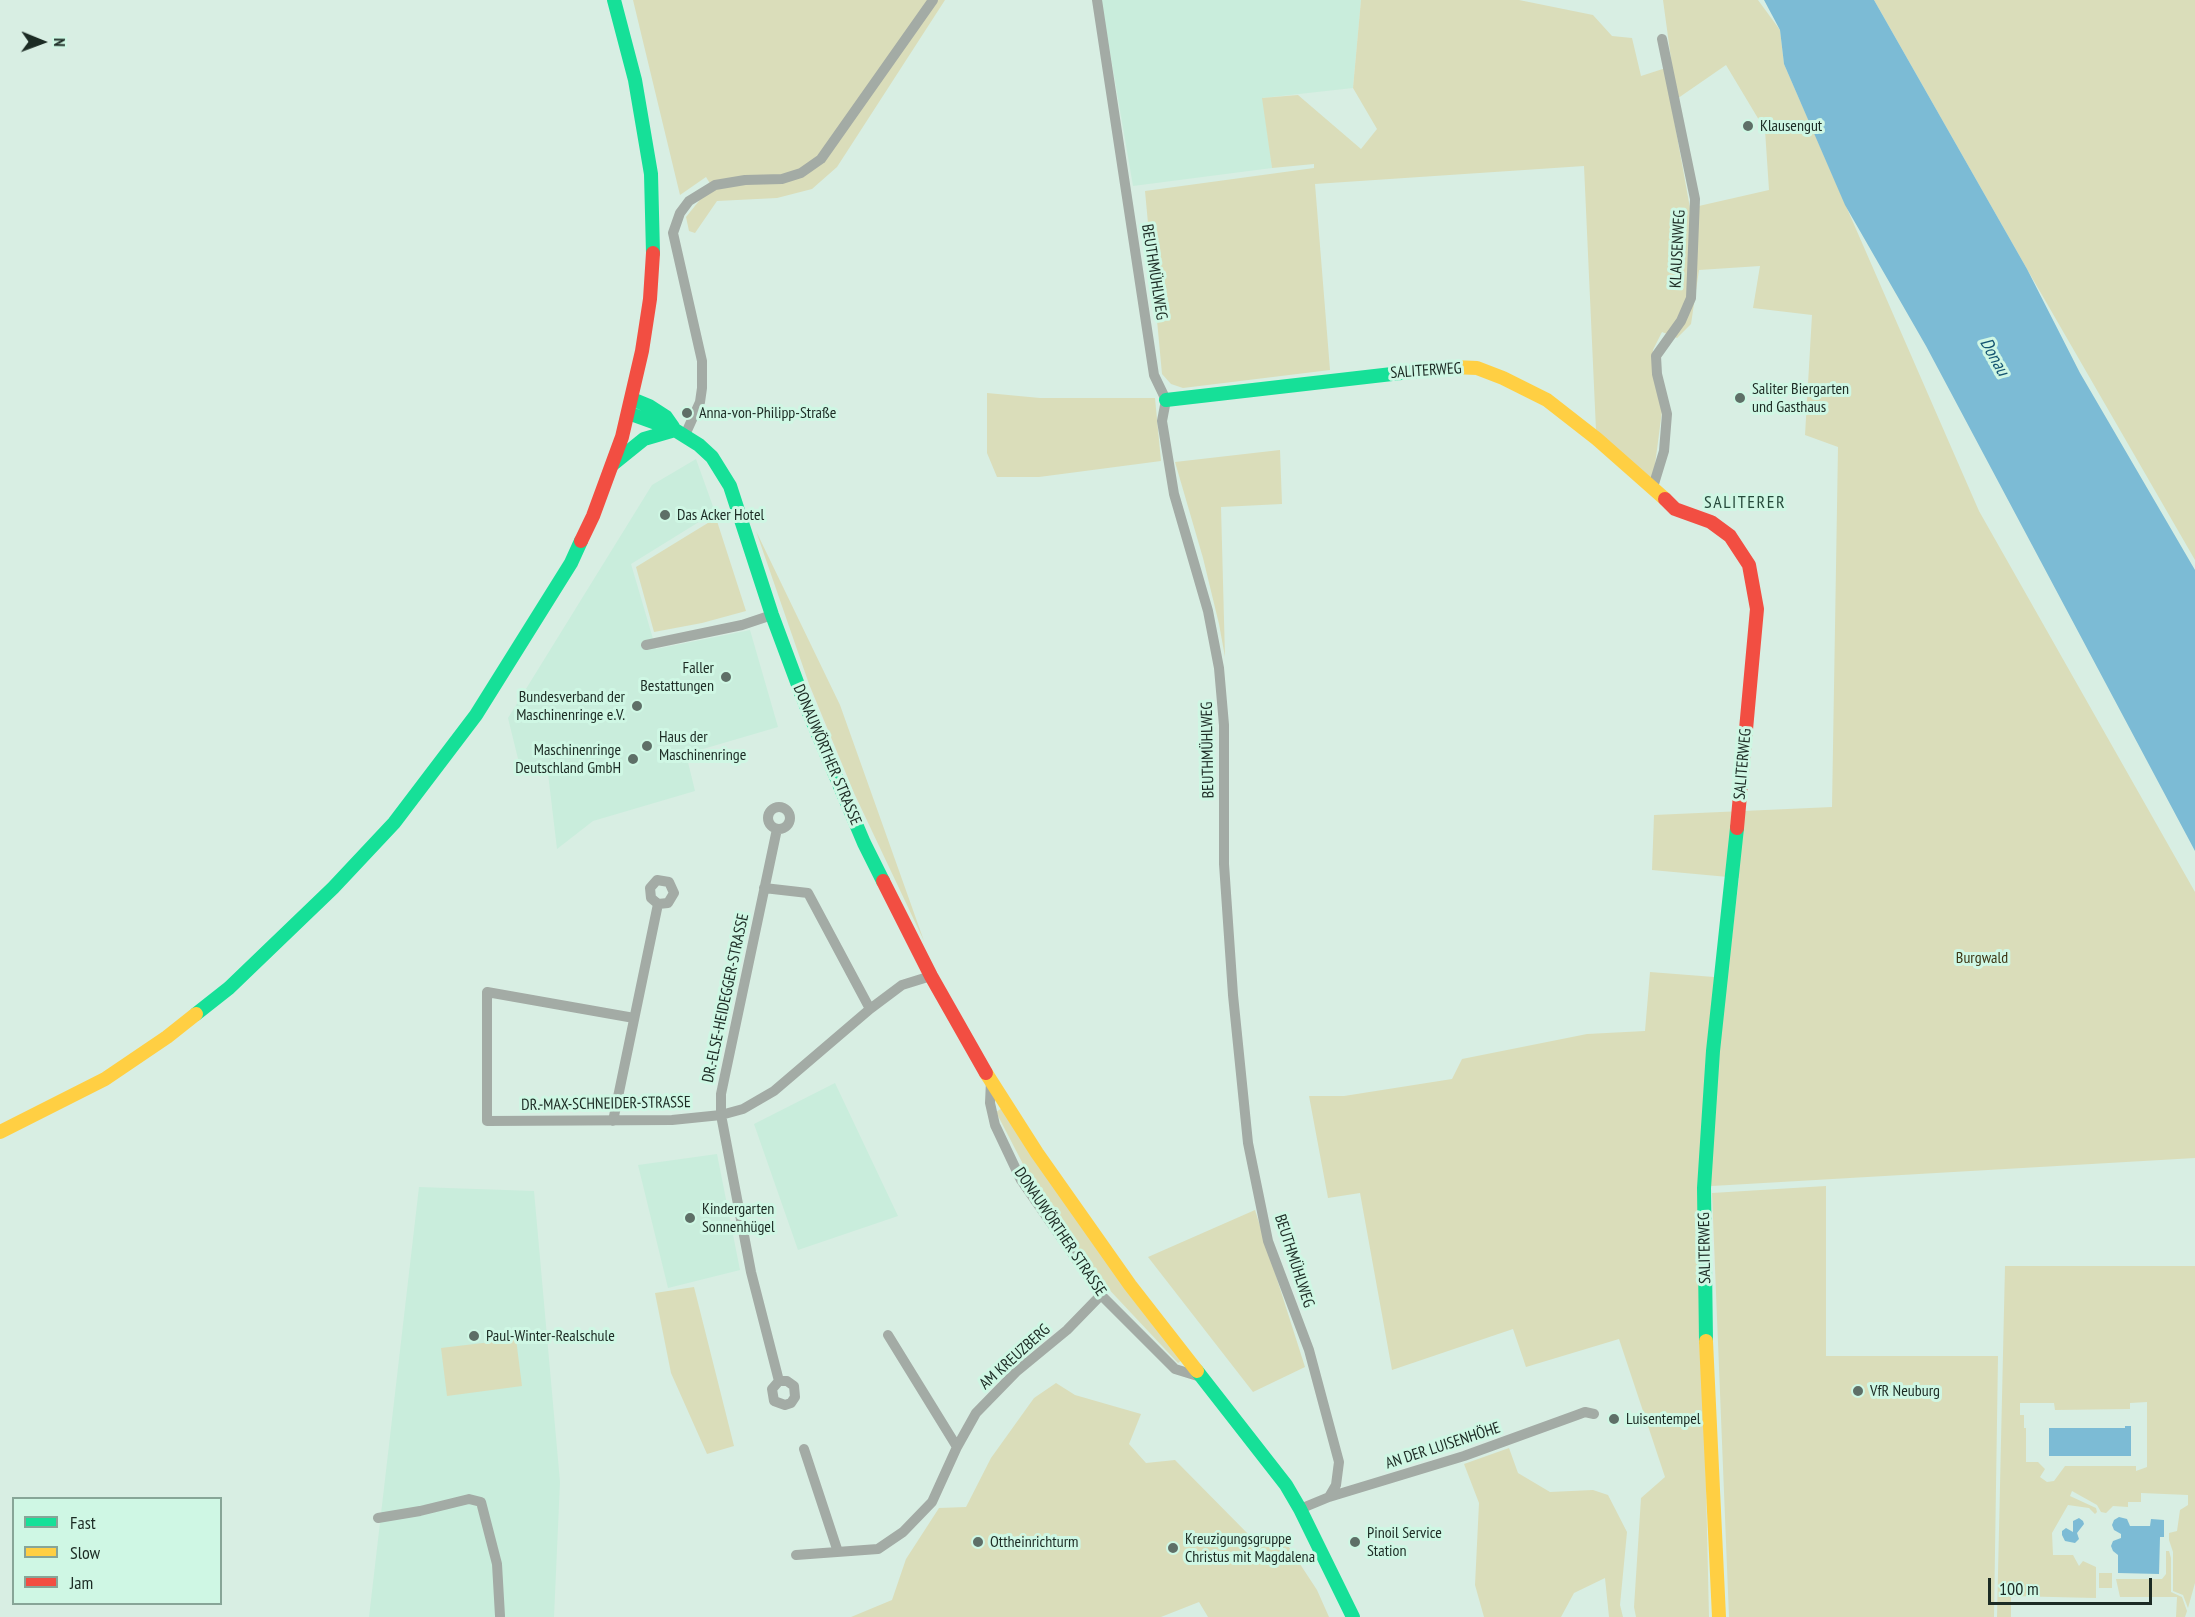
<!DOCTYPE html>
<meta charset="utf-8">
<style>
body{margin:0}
#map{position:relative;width:2195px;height:1617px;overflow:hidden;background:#d8eee3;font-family:"PT Sans Narrow",sans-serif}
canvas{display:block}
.legend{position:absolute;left:12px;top:1497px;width:210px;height:108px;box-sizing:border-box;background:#cff7e4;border:2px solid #87a597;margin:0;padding:8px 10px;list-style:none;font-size:18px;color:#1c2b24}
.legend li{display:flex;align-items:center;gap:12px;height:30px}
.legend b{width:30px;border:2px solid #87a597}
.north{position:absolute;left:12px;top:12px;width:60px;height:60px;-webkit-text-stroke:4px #cff7e4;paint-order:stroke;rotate:91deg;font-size:16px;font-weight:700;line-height:24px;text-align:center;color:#1c2b24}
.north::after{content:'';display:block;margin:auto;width:21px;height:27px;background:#1c2b24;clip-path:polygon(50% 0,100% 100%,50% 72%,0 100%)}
.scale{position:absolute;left:1988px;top:1578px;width:164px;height:27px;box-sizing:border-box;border:3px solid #1c2b24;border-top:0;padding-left:8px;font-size:18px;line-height:21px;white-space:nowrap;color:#1c2b24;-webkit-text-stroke:4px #cff7e4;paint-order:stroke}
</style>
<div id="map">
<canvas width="2195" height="1617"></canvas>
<ul class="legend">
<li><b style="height:8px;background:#16e098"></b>Fast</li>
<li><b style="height:8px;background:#ffcf43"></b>Slow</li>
<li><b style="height:8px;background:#f24e42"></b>Jam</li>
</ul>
<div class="north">N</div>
<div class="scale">100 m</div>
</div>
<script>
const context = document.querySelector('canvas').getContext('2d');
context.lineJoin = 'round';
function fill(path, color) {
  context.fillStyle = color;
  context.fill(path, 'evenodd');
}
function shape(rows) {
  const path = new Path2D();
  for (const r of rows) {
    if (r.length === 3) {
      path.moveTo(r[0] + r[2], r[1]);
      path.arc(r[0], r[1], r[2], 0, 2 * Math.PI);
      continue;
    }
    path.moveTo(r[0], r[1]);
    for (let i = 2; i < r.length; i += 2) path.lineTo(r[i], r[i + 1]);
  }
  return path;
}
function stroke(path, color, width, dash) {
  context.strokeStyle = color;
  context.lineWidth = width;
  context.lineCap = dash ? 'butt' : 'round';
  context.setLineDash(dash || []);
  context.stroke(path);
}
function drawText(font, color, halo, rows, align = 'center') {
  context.font = font + ' "PT Sans Narrow",sans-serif';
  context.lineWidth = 6;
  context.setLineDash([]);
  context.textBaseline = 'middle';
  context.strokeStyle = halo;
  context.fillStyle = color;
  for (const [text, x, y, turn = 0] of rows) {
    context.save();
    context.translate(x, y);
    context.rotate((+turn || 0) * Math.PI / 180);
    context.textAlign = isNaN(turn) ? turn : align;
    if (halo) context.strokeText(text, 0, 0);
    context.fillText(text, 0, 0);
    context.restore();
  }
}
fill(shape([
 [1101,0,1361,0,1353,88,1263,98,1272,168,1133,186],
 [696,459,715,512,631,564,656,649,750,630,778,727,686,754,695,791,593,821,557,849,547,765,521,771,508,718,652,485],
 [835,1083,898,1216,798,1250,754,1124],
 [717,1154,740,1270,668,1288,638,1165],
 [419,1187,534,1191,560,1482,554,1617,369,1617]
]), '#c9eddc');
fill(shape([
 [633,0,945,0,837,167,812,189,777,198,717,201,695,233,689,231,686,217,703,196,714,190,706,177,680,195],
 [1361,0,1519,0,1593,15,1612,36,1632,38,1641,76,1672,66,1663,0,1758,0,1780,30,1784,64,1979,511,2195,892,2195,1158,1712,1186,1699,1184,1709,1617,1636,1617,1634,1607,1641,1498,1665,1477,1619,1339,1526,1367,1513,1329,1392,1370,1360,1193,1328,1198,1309,1096,1344,1096,1452,1079,1462,1059,1587,1034,1645,1031,1650,972,1727,978,1739,878,1652,870,1654,815,1832,807,1838,447,1805,435,1812,315,1753,308,1760,266,1699,270,1691,324,1677,338,1662,332,1653,350,1652,370,1662,411,1653,480,1596,430,1584,166,1315,184,1330,370,1183,388,1171,384,1162,374,1145,191,1314,168,1314,164,1272,168,1262,98,1298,95,1361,149,1377,129,1353,88],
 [1726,65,1765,130,1769,190,1690,208,1671,103],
 [1874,0,2195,0,2195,560,2027,269],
 [987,393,1040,398,1155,398,1161,461,1039,477,997,477,987,453],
 [1280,450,1282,504,1221,507,1225,657,1219,624,1203,558,1175,462],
 [716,518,746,611,702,623,654,632,636,567],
 [756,531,840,705,924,941,854,793,809,684],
 [1002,1108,1182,1360,1178,1363,1103,1283,1037,1191,996,1112],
 [1826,1186,1826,1356,1998,1356,1994,1617,1729,1617,1712,1193],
 [1255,1210,1305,1367,1253,1392,1148,1257],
 [2005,1266,2195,1266,2195,1583,2188,1608,2183,1595,2173,1591,2173,1552,2169,1540,2169,1533,2177,1531,2180,1510,2188,1505,2188,1495,2141,1493,2141,1502,2128,1502,2128,1507,2113,1506,2106,1513,2101,1512,2097,1505,2072,1491,2070,1496,2096,1508,2097,1512,2095,1514,2089,1508,2068,1505,2052,1533,2053,1555,2073,1555,2079,1566,2083,1561,2096,1567,2096,1598,2011,1596,2011,1617,1997,1617],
 [2147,1402,2147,1467,2136,1471,2136,1466,2065,1466,2054,1481,2047,1482,2040,1477,2045,1469,2038,1462,2026,1462,2026,1428,2024,1428,2024,1415,2020,1415,2020,1403,2054,1403,2055,1410,2130,1409,2130,1403],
 [694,1287,734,1446,707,1454,671,1373,655,1293],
 [516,1339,522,1386,447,1396,441,1348],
 [1056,1383,1075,1395,1141,1414,1129,1444,1146,1463,1175,1460,1254,1540,1281,1535,1317,1590,1329,1617,1208,1617,1199,1602,1161,1617,851,1617,892,1600,906,1559,939,1508,966,1507,991,1458,1034,1398],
 [1509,1448,1518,1473,1550,1492,1593,1490,1608,1495,1627,1532,1620,1605,1623,1617,1609,1617,1605,1578,1574,1593,1561,1617,1484,1617,1475,1585,1479,1503,1464,1464],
 [2166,1551,2169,1551,2171,1558,2171,1592,2182,1597,2187,1611,2185,1617,2176,1617,2177,1597,2120,1597,2116,1579,2162,1579,2166,1574],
 [2099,1573,2112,1573,2112,1588,2099,1588]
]), '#daddba');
fill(shape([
 [1764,0,1874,0,2027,269,2080,373,2195,570,2195,851,1926,346,1845,205,1784,64,1780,30],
 [2125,1426,2131,1426,2131,1456,2049,1456,2049,1428,2125,1428],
 [2119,1517,2127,1519,2130,1526,2150,1526,2151,1519,2164,1520,2164,1537,2160,1537,2159,1574,2118,1573,2118,1555,2113,1551,2111,1546,2113,1541,2121,1538,2121,1534,2114,1530,2112,1525,2114,1520],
 [2079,1518,2083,1521,2084,1524,2077,1533,2079,1539,2075,1543,2065,1541,2062,1535,2062,1531,2066,1528,2073,1532,2073,1521]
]), '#7cbbd5');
stroke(shape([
 [1097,0,1154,375,1166,400,1162,421,1174,494,1208,611,1219,668,1224,725,1224,864,1233,995,1248,1143,1268,1241,1309,1350,1339,1462,1336,1485,1329,1497],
 [685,435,700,402,702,388,702,361,673,233,680,213,689,201,715,185,745,180,782,179,801,173,821,159,933,0],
 [1653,487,1664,451,1667,414,1657,374,1656,356,1681,321,1691,298,1695,199,1662,39],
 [646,645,742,625,772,615],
 [779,818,11],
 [777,829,721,1094,721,1115,751,1272,779,1381,772,1389,774,1401,785,1405,791,1403,795,1397,794,1386,787,1381,779,1381],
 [764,888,808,893,870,1009],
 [634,1018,487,992,487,1121,672,1120,721,1115,743,1109,774,1091,870,1009,902,985,931,976],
 [991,1081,990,1103,995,1125,1021,1180,1101,1295,1175,1369,1201,1377],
 [613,1121,658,904,668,903,674,893,669,882,657,880,650,888,651,898,658,904],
 [888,1335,957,1447],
 [804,1449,838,1552],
 [1300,1509,1329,1497,1464,1456,1577,1415,1585,1412,1594,1414],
 [378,1518,420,1511,469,1499,481,1502,497,1564,500,1616],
 [796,1555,878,1549,903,1532,932,1502,957,1447,976,1413,1016,1372,1067,1330,1101,1295]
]), '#a3aba5', 10);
stroke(shape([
 [614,0,635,80,651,174,653,253],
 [632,399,649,406,666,417,673,427],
 [1166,400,1453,367],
 [628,413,675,430,699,445,712,457,730,486,772,615,804,701,864,843,883,881],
 [613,464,644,439,675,430],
 [196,1014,229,988,333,888,394,823,476,715,571,563,581,541],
 [1706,1341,1704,1188,1713,1051,1737,828],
 [1197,1371,1286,1485,1300,1509,1353,1617]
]), '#16e098', 14);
stroke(shape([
 [1453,367,1477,368,1503,378,1547,400,1597,439,1665,499],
 [986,1073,1037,1153,1130,1285,1197,1371],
 [0,1132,105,1079,167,1037,196,1014],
 [1706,1341,1719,1617]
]), '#ffcf43', 14);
stroke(shape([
 [1665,499,1675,509,1711,522,1730,536,1749,565,1757,609,1737,828],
 [581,541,593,516,622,437,642,351,650,299,653,253],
 [883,881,931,976,986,1073]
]), '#f24e42', 14);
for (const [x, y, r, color] of [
 [1748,126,6,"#5e6f67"],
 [1740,398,6,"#5e6f67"],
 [687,413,6,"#5e6f67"],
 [665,515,6,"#5e6f67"],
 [726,677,6,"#5e6f67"],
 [637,706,6,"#5e6f67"],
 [647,746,6,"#5e6f67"],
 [633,759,6,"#5e6f67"],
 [690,1218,6,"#5e6f67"],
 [474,1336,6,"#5e6f67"],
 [1858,1391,6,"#5e6f67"],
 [1614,1419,6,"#5e6f67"],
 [978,1542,6,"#5e6f67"],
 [1355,1542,6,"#5e6f67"],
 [1173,1548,6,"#5e6f67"]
]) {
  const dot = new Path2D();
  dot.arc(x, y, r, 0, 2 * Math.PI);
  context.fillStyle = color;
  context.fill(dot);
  stroke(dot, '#cff7e4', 2);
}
drawText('16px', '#1c2b24', '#cff7e4', [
 ["Klausengut",1760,126],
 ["Saliter Biergarten",1752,389],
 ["und Gasthaus",1752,407],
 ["Anna-von-Philipp-Straße",699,413],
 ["Das Acker Hotel",677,515],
 ["Faller",714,668,"right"],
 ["Bestattungen",714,686,"right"],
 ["Bundesverband der",625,697,"right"],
 ["Maschinenringe e.V.",625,715,"right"],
 ["Haus der",659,737],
 ["Maschinenringe",659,755],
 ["Maschinenringe",621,750,"right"],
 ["Deutschland GmbH",621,768,"right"],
 ["Kindergarten",702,1209],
 ["Sonnenhügel",702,1227],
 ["Paul-Winter-Realschule",486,1336],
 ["VfR Neuburg",1870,1391],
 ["Luisentempel",1626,1419],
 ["Pinoil Service",1367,1533],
 ["Station",1367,1551],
 ["Kreuzigungsgruppe",1185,1539],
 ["Christus mit Magdalena",1185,1557],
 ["Ottheinrichturm",990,1542]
], 'left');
drawText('16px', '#1c2b24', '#cff7e4', [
 ["KLAUSENWEG",1678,249,-87],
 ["BEUTHMÜHLWEG",1154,272,81],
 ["SALITERWEG",1426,371,-4],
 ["BEUTHMÜHLWEG",1208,750,-91],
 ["DONAUWÖRTHER STRASSE",827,755,67],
 ["SALITERWEG",1743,764,-85],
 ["DR.-ELSE-HEIDEGGER-STRASSE",726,998,-78],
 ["DR.-MAX-SCHNEIDER-STRASSE",606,1104,-1],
 ["DONAUWÖRTHER STRASSE",1060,1232,56],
 ["SALITERWEG",1705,1248,-91],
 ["BEUTHMÜHLWEG",1294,1261,72],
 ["AM KREUZBERG",1015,1357,-42],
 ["AN DER LUISENHÖHE",1443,1446,-18]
]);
drawText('16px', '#3d3614', '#cff7e4', [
 ["Burgwald",1982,958]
]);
drawText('italic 18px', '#145471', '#cff7e4', [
 ["Donau",1994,357,61]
]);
context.letterSpacing = '1.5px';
drawText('18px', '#264a3b', '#cff7e4', [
 ["SALITERER",1745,503]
]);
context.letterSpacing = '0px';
</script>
